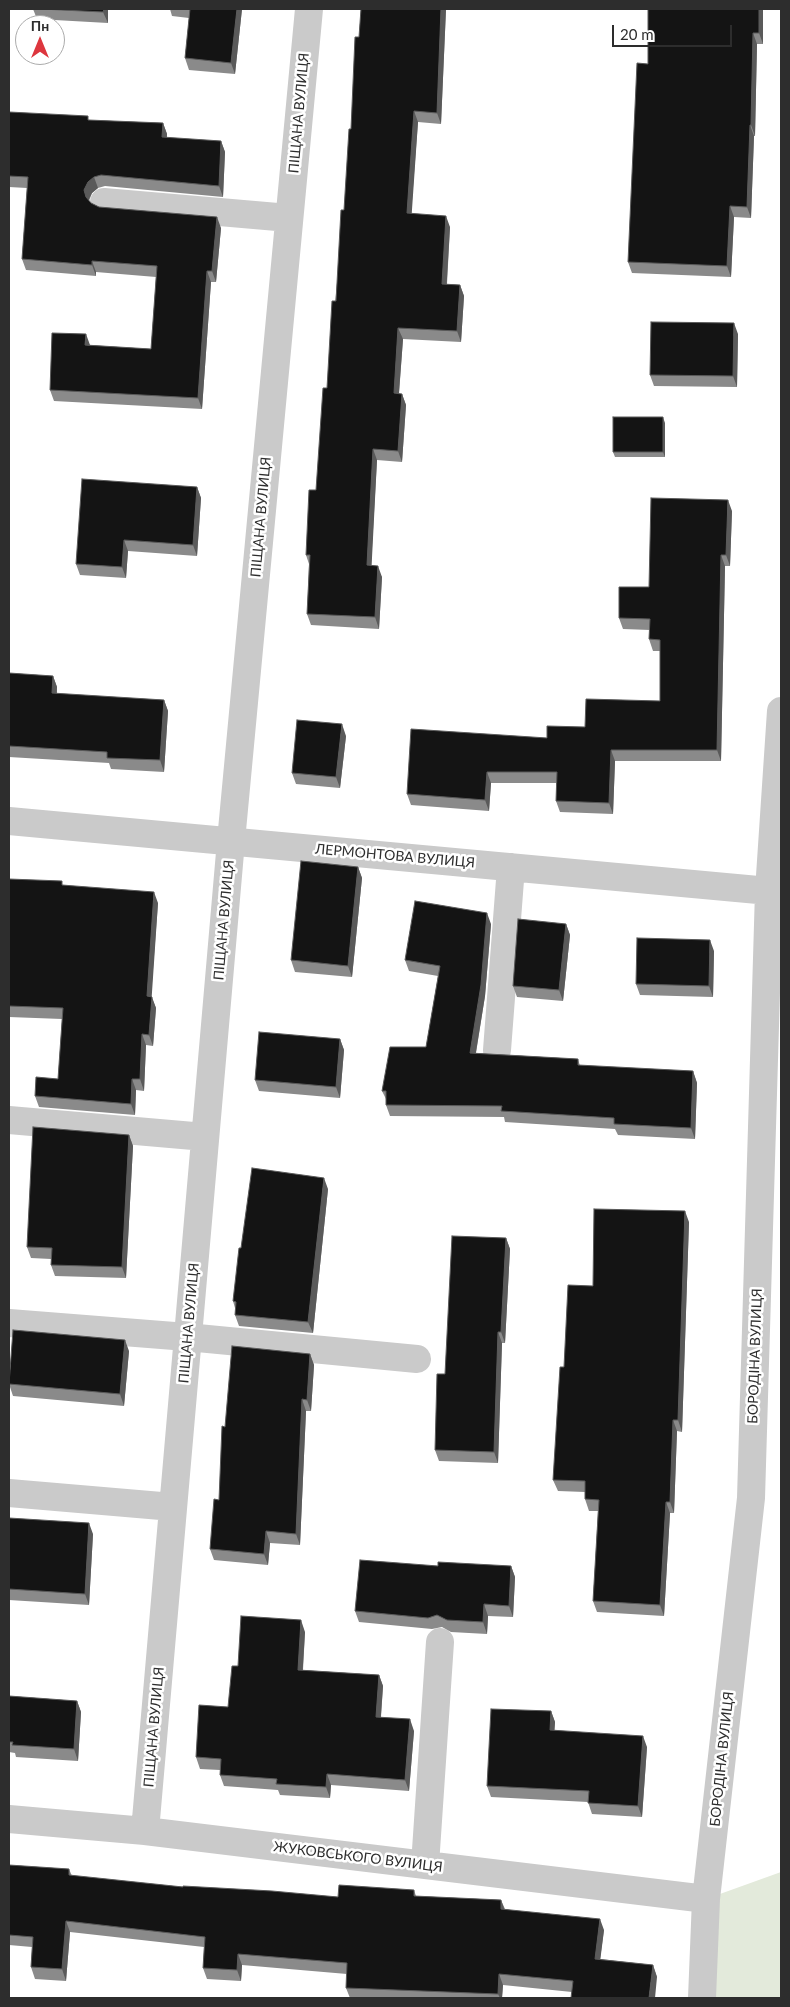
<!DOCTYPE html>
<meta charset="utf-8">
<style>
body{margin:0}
#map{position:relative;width:790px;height:2007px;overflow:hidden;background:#fff;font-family:Lato,sans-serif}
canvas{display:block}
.frame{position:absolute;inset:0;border:10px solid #2d2d2d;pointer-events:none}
.north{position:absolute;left:15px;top:15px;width:50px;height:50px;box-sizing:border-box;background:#fff;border:1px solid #ababab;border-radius:50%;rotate:0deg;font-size:14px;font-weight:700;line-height:20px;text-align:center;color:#2d2d2d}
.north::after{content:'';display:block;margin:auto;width:18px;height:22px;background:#dd363e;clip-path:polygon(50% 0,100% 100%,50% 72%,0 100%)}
.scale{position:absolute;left:612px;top:25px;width:120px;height:22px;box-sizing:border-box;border:2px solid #2d2d2d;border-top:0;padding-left:6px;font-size:15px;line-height:18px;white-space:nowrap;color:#2d2d2d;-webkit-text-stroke:4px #fff;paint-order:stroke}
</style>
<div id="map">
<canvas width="790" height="2007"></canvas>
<div class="frame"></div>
<div class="north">Пн</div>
<div class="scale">20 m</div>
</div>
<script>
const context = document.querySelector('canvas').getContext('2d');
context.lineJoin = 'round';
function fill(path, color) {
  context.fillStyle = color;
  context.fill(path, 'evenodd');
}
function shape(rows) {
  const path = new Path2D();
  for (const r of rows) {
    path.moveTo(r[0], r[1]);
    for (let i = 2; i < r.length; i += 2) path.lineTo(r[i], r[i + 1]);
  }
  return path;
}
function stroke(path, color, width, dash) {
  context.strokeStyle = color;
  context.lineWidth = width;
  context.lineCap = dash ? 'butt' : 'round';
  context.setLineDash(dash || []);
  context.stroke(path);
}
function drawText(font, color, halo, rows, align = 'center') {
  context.font = font + ' Lato,sans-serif';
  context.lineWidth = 5;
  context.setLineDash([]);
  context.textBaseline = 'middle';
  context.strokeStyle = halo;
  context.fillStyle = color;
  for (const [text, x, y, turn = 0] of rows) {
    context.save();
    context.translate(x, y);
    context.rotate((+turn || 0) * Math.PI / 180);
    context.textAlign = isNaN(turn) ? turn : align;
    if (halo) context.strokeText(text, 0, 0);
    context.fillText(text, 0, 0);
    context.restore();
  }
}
fill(shape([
 [781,1872,781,1998,702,1998,706,1899]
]), '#e3eadb');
stroke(shape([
 [104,202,289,218],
 [9,821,769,891,781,891],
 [497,1050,511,867],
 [9,1120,205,1137],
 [9,1323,187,1337,417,1359],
 [9,1493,173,1507],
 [9,1819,145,1831,706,1899],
 [145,1831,231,841,309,9],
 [425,1865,440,1642],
 [702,1998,706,1899,751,1498,769,891,781,711]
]), '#cacaca', 28);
fill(shape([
 [33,9,108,9,108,23,37,19],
 [170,9,242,9,235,74,189,70,185,58,189,18,172,16],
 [361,9,446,9,441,124,418,122,411,214,450,227,447,284,460,285,464,296,461,342,403,339,399,394,402,394,406,405,402,462,377,460,371,566,382,577,379,629,311,625,307,614,309,564,306,555,316,490,327,388,344,210,359,37],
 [763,9,763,44,757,44,755,136,754,136,751,218,734,217,731,277,632,273,628,262,648,64],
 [9,112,90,120,163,123,167,134,167,138,221,141,225,152,223,197,105,186,98,188,92,193,89,201,91,203,99,207,221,228,216,282,211,282,202,409,54,401,50,390,90,345,151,349,156,277,96,272,96,276,26,270,22,259,27,188,9,187],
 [738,334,737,387,654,386,650,375],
 [665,423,665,457,615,457,613,452],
 [197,487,201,498,197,556,128,551,126,578,80,575,76,564],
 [732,511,730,566,725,566,721,761,615,761,613,814,560,812,556,801,556,783,491,783,489,811,411,805,407,794,547,738,585,727,660,701,660,651,653,651,649,639,650,630,623,629,619,618,649,587],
 [9,673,53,676,57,687,57,694,164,700,168,711,164,772,111,769,109,763,9,757],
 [346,736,340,788,296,784,292,773],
 [358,867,362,878,352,977,295,972,291,960],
 [9,879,64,885,158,903,151,996,156,1008,153,1046,146,1045,144,1091,136,1090,135,1115,39,1107,35,1096,58,1079,62,1019,9,1017],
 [491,924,485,996,476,1053,578,1059,580,1066,693,1071,697,1083,695,1139,618,1135,615,1129,505,1122,504,1117,390,1116,386,1105,386,1099,382,1091,426,1047,438,976,409,971,405,960],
 [566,924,570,935,563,1001,517,997,513,986],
 [714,951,713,997,640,995,636,984],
 [340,1039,344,1050,340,1098,259,1091,255,1080],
 [129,1135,133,1146,126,1278,55,1276,51,1265,51,1259,31,1258,27,1247],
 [328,1189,313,1333,239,1326,235,1315,235,1308,233,1301,241,1248],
 [689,1222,682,1432,677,1431,674,1513,670,1513,664,1616,597,1612,593,1601,598,1511,589,1511,585,1499,585,1492,558,1491,553,1480,564,1367,593,1286],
 [506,1238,510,1249,505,1343,502,1343,498,1463,439,1461,435,1450,445,1374],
 [129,1351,124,1406,13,1396,9,1384],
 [310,1354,314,1365,311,1411,306,1411,300,1545,270,1543,268,1565,214,1560,210,1549,219,1500,225,1427],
 [9,1518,93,1534,89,1605,9,1600],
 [438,1566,511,1566,515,1577,513,1617,488,1616,487,1634,451,1632,442,1627,432,1629,359,1622,355,1611],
 [305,1632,303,1670,379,1675,383,1686,381,1717,414,1731,409,1791,331,1785,330,1798,280,1795,278,1790,224,1786,220,1775,220,1770,200,1769,196,1757,228,1707,238,1666],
 [9,1696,77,1701,81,1712,78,1761,16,1757,15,1753,9,1752],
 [551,1711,555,1722,554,1730,647,1747,642,1817,592,1814,588,1802,491,1797,487,1786],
 [9,1865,69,1869,72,1876,183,1887,338,1897,414,1890,416,1896,501,1900,505,1909,604,1930,600,1959,653,1965,657,1977,572,1992,503,1985,502,1998,350,1998,346,1988,347,1974,242,1965,241,1981,207,1979,203,1968,204,1947,70,1932,66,1981,35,1979,31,1967,32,1947,9,1945]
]), '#8a8a8a');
fill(shape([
 [104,9,108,9,108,23,103,12],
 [237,9,242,9,235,74,231,63],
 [441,9,446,9,441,124,437,113],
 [759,9,763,9,763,44,759,33],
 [753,33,757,44,755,136,751,125],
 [414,111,418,122,411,224,407,213],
 [163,123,167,134,166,148,162,137],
 [750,125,754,136,751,218,747,207],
 [221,141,225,152,223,197,219,186],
 [94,177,98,188,92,193,88,201,86,197,84,190,88,182],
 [730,206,734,217,731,277,727,266],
 [446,216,450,227,446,295,442,284],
 [217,217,221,228,216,282,212,271],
 [92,261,96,272,96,276,92,265],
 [207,271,211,282,202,409,198,398],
 [460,285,464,296,461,342,457,331],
 [734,323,738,334,737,387,733,376],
 [398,328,403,339,398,405,394,393],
 [86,334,90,345,85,345],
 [402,394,406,405,402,462,398,451],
 [663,417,665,423,665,457,663,452],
 [373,449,377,460,371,577,367,565],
 [197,487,201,498,197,556,193,545],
 [728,500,732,511,730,566,726,555],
 [124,540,128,551,126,578,122,567],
 [721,555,725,566,721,761,717,750],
 [378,566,382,577,379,629,375,617],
 [53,676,57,687,56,704,52,693],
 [164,700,168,711,164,772,160,760],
 [342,724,346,736,340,788,336,777],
 [611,750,615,761,613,814,609,803],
 [487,772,491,783,489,811,485,800],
 [358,867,362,878,352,977,348,966],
 [154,892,158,903,151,1007,147,996],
 [487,913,491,924,485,996,474,1064,470,1053],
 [566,924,570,935,563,1001,559,990],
 [710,940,714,951,713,997,709,986],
 [152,997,156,1008,153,1046,149,1035],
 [142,1034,146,1045,144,1091,140,1079],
 [340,1039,344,1050,340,1098,336,1087],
 [693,1071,697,1083,695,1139,691,1128],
 [132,1079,136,1090,135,1115,131,1104],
 [129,1135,133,1146,126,1278,122,1267],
 [324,1178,328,1189,313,1333,308,1322],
 [685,1211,689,1222,682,1432,678,1420],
 [506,1238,510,1249,505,1343,501,1332],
 [498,1332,502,1343,498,1463,494,1452],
 [125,1340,129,1351,124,1406,120,1394],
 [310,1354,314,1365,311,1411,307,1400],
 [302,1399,306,1411,300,1545,296,1534],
 [673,1420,677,1431,674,1513,670,1502],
 [666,1502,670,1513,664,1616,660,1605],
 [89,1523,93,1534,89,1605,85,1594],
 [266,1531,270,1543,268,1565,264,1554],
 [511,1566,515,1577,513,1617,509,1606],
 [484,1604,488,1616,487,1634,483,1622],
 [301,1620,305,1632,302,1681,298,1670],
 [379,1675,383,1686,380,1728,376,1717],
 [77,1701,81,1712,78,1761,74,1749],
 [551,1711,555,1722,554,1741,550,1730],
 [410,1719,414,1731,409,1791,405,1780],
 [643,1736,647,1747,642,1817,638,1806],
 [327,1774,331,1785,330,1798,326,1787],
 [501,1900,505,1911,501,1909],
 [600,1919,604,1930,599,1970,595,1959],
 [66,1921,70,1932,66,1981,62,1969],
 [238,1954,242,1965,241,1981,237,1970],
 [653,1965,657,1977,655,1998,649,1998],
 [499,1974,503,1985,502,1998,500,1998,498,1994]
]), '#5a5a5a');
const building = shape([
 [41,9,104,9,103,12,41,9],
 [190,9,237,9,231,63,185,58,190,9],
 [361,9,441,9,437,113,414,111,407,213,446,216,442,284,460,285,457,331,398,328,394,393,402,394,398,451,373,449,367,565,378,566,375,617,307,614,310,555,306,555,309,490,316,490,323,388,327,388,332,301,336,301,341,210,344,210,349,129,351,129,355,37,359,37,361,9],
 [648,9,759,9,759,33,753,33,751,125,750,125,747,207,730,206,727,266,628,262,637,63,648,64,648,9],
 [9,112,88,116,88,120,163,123,162,137,221,141,219,186,101,175,94,177,88,182,84,190,86,197,91,203,99,207,217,217,212,271,207,271,198,398,50,390,52,333,86,334,85,345,151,349,157,266,92,261,92,265,22,259,28,177,9,176,9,112],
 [651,322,734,323,733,376,650,375,651,322],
 [613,417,663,417,663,452,613,452,613,417],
 [82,479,197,487,193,545,124,540,122,567,76,564,82,479],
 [651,498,728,500,726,555,721,555,717,750,611,750,609,803,556,801,557,772,487,772,485,800,407,794,411,729,547,738,547,726,585,727,586,699,660,701,660,640,649,639,650,619,619,618,619,587,649,587,651,498],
 [9,673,53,676,52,693,164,700,160,760,107,758,107,752,9,746,9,673],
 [297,720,342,724,336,777,292,773,297,720],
 [301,861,358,867,348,966,291,960,301,861],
 [9,879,62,881,62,885,154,892,147,996,152,997,149,1035,142,1034,140,1079,132,1079,131,1104,35,1096,36,1077,58,1079,63,1008,9,1006,9,879],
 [415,901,487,913,481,985,470,1053,578,1059,578,1065,693,1071,691,1128,614,1124,614,1118,501,1111,502,1106,386,1105,386,1091,382,1091,390,1047,426,1047,440,966,405,960,415,901],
 [518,919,566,924,559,990,513,986,518,919],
 [637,938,710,940,709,986,636,984,637,938],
 [259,1032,340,1039,336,1087,255,1080,259,1032],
 [33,1127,129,1135,122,1267,51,1265,52,1248,27,1247,33,1127],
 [252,1168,324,1178,308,1322,235,1315,236,1302,233,1301,239,1248,241,1248,252,1168],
 [594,1209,685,1211,678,1420,673,1420,670,1502,666,1502,660,1605,593,1601,599,1500,585,1499,585,1481,553,1480,560,1367,564,1367,568,1285,593,1286,594,1209],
 [452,1236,506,1238,501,1332,498,1332,494,1452,435,1450,437,1374,445,1374,452,1236],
 [13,1330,125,1340,120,1394,9,1384,13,1330],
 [232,1346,310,1354,307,1400,302,1399,296,1534,266,1531,264,1554,210,1549,214,1499,219,1500,222,1426,225,1427,232,1346],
 [9,1518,89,1523,85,1594,9,1589,9,1518],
 [360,1560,438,1566,438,1562,511,1566,509,1606,484,1604,483,1622,447,1620,437,1615,428,1618,355,1611,360,1560],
 [241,1616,301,1620,298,1670,379,1675,376,1717,410,1719,405,1780,327,1774,326,1787,276,1784,277,1779,220,1775,221,1759,196,1757,199,1705,228,1707,232,1666,238,1666,241,1616],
 [9,1696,77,1701,74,1749,12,1745,13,1742,9,1742,9,1696],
 [491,1709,551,1711,550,1730,643,1736,638,1806,588,1803,589,1791,487,1786,491,1709],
 [9,1865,69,1869,69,1875,183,1887,183,1886,272,1891,338,1897,339,1885,414,1890,414,1896,501,1900,501,1909,600,1919,595,1959,653,1965,649,1998,571,1998,573,1981,499,1974,498,1994,346,1988,347,1963,238,1954,237,1970,203,1968,205,1937,66,1921,62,1969,31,1967,33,1937,9,1935,9,1865]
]);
fill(building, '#141414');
stroke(building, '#5a5a5a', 1);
drawText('14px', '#2d2d2d', '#fff', [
 ["ПІЩАНА ВУЛИЦЯ",299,113,-85],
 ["ПІЩАНА ВУЛИЦЯ",261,517,-85],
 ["ЛЕРМОНТОВА ВУЛИЦЯ",395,856,5],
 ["ПІЩАНА ВУЛИЦЯ",224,920,-85],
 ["ПІЩАНА ВУЛИЦЯ",189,1323,-85],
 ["БОРОДІНА ВУЛИЦЯ",755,1356,-88],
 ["ПІЩАНА ВУЛИЦЯ",154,1727,-85],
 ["БОРОДІНА ВУЛИЦЯ",722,1759,-84],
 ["ЖУКОВСЬКОГО ВУЛИЦЯ",358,1857,7]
]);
</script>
